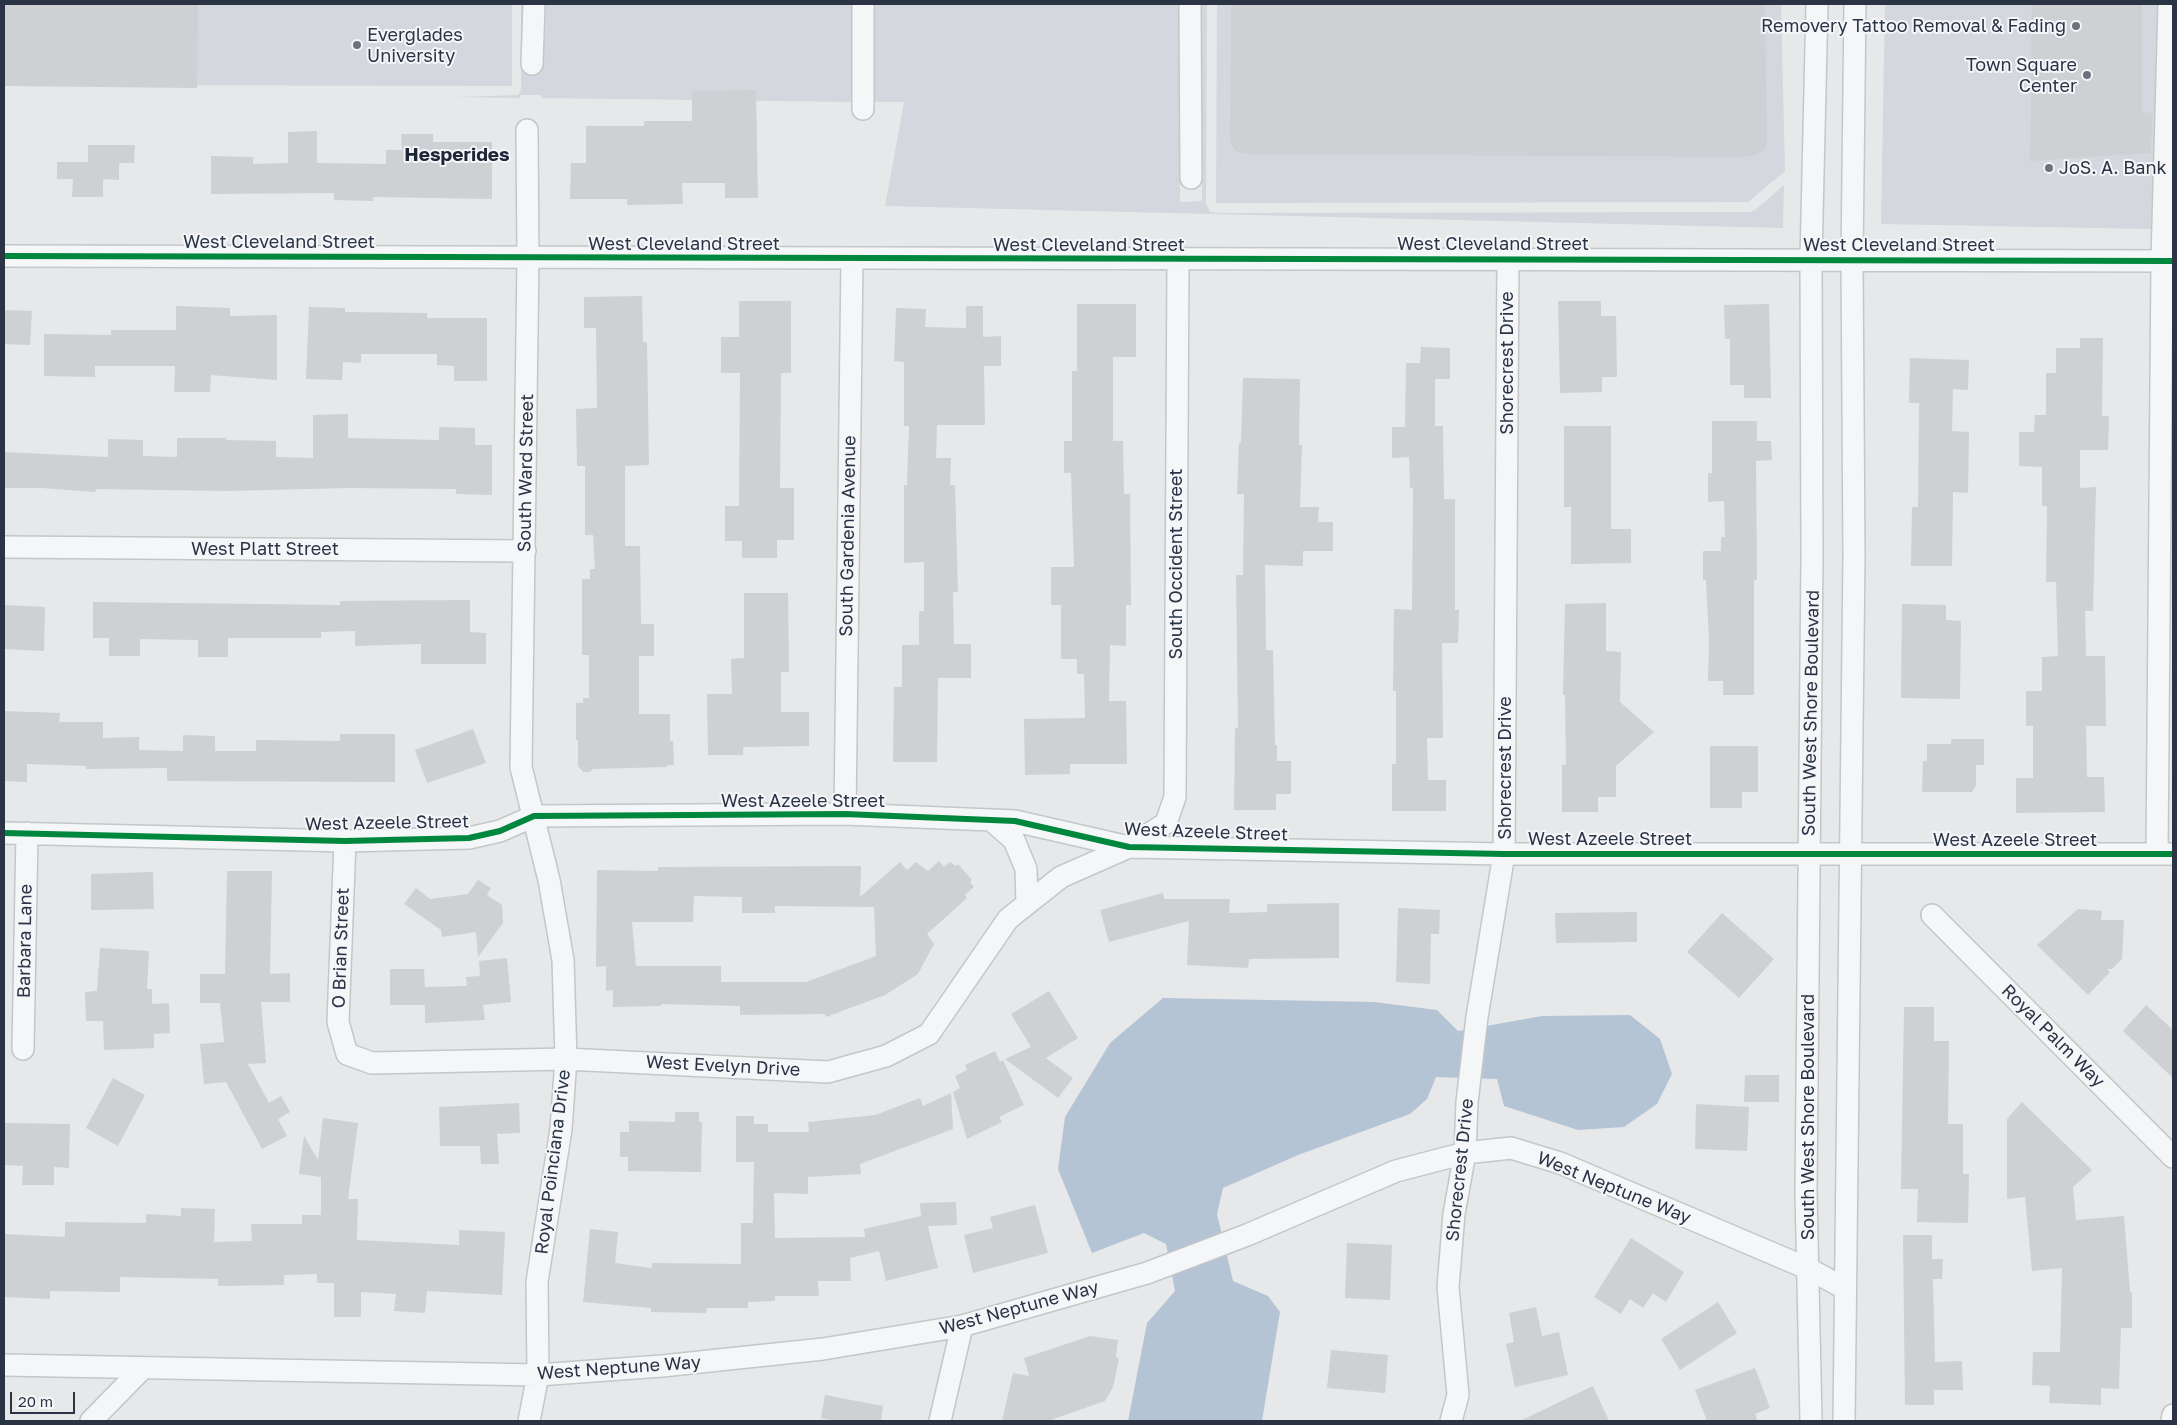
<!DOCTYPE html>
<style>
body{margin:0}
#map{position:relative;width:2177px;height:1425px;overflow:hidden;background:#e6e8ea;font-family:"Golos Text",sans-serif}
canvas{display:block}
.frame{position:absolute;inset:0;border:5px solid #2b3445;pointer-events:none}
.scale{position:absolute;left:10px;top:1392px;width:65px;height:22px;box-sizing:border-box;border:2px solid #2b3445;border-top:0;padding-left:6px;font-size:15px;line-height:18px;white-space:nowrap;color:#2b3445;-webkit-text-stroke:4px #f4f6f9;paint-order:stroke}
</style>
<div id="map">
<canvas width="2177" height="1425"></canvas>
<div class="frame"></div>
<div class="scale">20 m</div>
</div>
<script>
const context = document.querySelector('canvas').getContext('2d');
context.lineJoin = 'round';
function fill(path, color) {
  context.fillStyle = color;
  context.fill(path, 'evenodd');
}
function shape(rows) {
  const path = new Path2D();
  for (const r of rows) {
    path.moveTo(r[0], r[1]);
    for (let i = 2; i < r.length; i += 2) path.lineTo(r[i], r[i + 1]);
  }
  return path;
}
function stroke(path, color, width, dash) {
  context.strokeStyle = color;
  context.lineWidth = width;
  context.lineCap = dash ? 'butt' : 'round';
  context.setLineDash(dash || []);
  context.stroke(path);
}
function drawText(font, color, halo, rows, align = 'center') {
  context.font = font + ' "Golos Text",sans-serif';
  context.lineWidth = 4;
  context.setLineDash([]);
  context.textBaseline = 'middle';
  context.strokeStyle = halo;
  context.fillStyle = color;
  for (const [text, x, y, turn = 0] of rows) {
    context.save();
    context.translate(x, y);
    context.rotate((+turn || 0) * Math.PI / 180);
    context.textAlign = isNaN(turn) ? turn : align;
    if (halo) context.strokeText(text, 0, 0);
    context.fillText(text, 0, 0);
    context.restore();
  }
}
fill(shape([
 [4,4,512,4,512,86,4,85],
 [521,4,523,4,523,41,545,42,546,4,852,4,852,102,542,98,541,95,520,95,520,98,456,97,518,95,521,89],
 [874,4,1179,4,1180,202,1202,201,1201,4,1207,4,1206,203,1210,212,1216,213,1748,212,1754,211,1784,185,1783,228,885,206,904,102,874,102],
 [1217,4,1781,4,1785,171,1748,202,1216,203],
 [1885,4,2159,4,2151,229,1881,224]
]), '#d4d7dd');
fill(shape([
 [1163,998,1374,1002,1437,1010,1458,1031,1542,1016,1630,1015,1660,1039,1672,1074,1657,1104,1624,1127,1578,1130,1504,1106,1497,1079,1436,1077,1427,1099,1410,1114,1298,1155,1223,1188,1217,1214,1233,1281,1268,1296,1280,1312,1262,1421,1128,1421,1147,1323,1175,1291,1166,1244,1144,1233,1092,1253,1058,1169,1065,1117,1110,1043]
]), '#b4c4d5');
fill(shape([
 [4,4,198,4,197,88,4,86],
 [1231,4,1765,4,1767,141,1764,150,1757,154,1743,157,1244,154,1235,150,1230,141],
 [2032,4,2142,4,2142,112,2152,113,2151,153,2030,161],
 [756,90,758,198,725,198,725,183,682,183,683,204,627,205,627,199,570,199,571,163,586,163,586,126,644,126,644,121,692,121,692,91],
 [317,131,317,163,386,164,386,150,402,150,401,134,433,134,433,142,492,142,492,199,373,197,373,201,334,200,334,193,211,194,211,156,253,157,253,164,288,163,288,132],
 [88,145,135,145,134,163,119,163,119,180,103,179,103,197,72,197,73,179,57,179,57,162,88,162],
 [642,296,643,342,647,342,649,465,625,466,625,546,640,546,641,624,654,624,654,656,639,656,639,714,670,714,670,741,673,741,674,765,667,765,667,767,593,769,590,772,583,772,578,766,578,740,576,740,576,703,583,703,583,698,589,698,589,655,582,655,582,579,590,579,590,569,595,569,593,535,585,535,585,466,577,466,576,409,597,408,596,328,584,328,584,297],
 [739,301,791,301,791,373,781,373,780,488,794,488,794,540,777,540,777,558,742,558,742,541,725,541,725,506,739,506,740,373,721,373,721,337,739,337],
 [1558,301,1601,301,1601,316,1616,316,1617,377,1602,377,1602,392,1560,393],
 [1077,304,1136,304,1136,357,1113,357,1113,441,1123,441,1124,494,1130,494,1131,605,1126,605,1126,646,1110,645,1109,701,1126,701,1127,764,1070,764,1070,774,1025,775,1024,719,1085,718,1084,674,1077,674,1077,659,1061,659,1061,605,1051,605,1051,567,1074,567,1071,473,1064,473,1064,441,1072,441,1072,371,1077,371],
 [1769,304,1771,398,1744,398,1744,385,1730,385,1730,339,1725,339,1724,305],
 [176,306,230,308,230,316,277,315,277,380,211,375,210,392,174,392,175,366,95,366,95,377,44,376,44,334,111,335,111,330,176,330],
 [966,306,983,306,983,337,1001,336,1001,366,984,366,985,425,937,425,936,458,951,458,950,485,955,485,958,592,953,592,954,644,971,644,971,678,938,678,937,762,893,762,894,687,902,687,902,645,919,645,919,611,924,611,924,562,904,563,904,485,907,485,909,426,904,426,904,362,894,361,896,308,926,309,925,327,966,328],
 [309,307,345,308,345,312,427,313,427,318,487,318,487,381,454,381,454,366,437,365,437,354,361,354,361,363,343,362,342,380,306,379],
 [4,310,32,311,30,345,4,344],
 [2080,338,2103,338,2102,416,2109,416,2108,450,2080,450,2080,488,2096,487,2093,611,2085,611,2086,656,2105,656,2106,726,2086,726,2087,777,2104,777,2105,812,2016,813,2016,778,2033,778,2033,726,2026,726,2026,691,2042,691,2042,657,2058,656,2056,582,2046,582,2047,506,2042,506,2042,467,2019,466,2019,432,2034,432,2035,415,2046,415,2046,373,2056,373,2056,348,2080,348],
 [1421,347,1450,348,1450,379,1435,379,1435,426,1443,426,1444,499,1455,499,1455,610,1459,610,1458,643,1442,643,1443,738,1427,738,1428,780,1446,780,1446,811,1392,811,1392,764,1396,764,1396,691,1393,691,1394,609,1412,610,1413,488,1410,488,1409,457,1392,458,1392,427,1405,427,1406,363,1420,363],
 [1910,358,1969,360,1968,390,1953,389,1952,431,1969,432,1968,493,1953,492,1952,566,1911,566,1912,507,1918,507,1919,403,1909,403],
 [1243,378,1300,379,1299,445,1302,445,1300,507,1319,507,1318,522,1333,522,1333,551,1303,551,1303,566,1265,565,1266,650,1273,650,1275,745,1277,745,1277,761,1291,761,1291,794,1276,794,1276,810,1234,810,1235,728,1238,728,1236,575,1243,575,1244,494,1237,494,1239,443,1241,443],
 [348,414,348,438,439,440,439,427,475,428,475,445,492,445,492,495,456,494,456,489,349,488,226,491,96,489,95,492,42,488,4,488,4,452,108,457,108,439,143,440,143,456,177,457,177,438,226,438,226,440,276,441,276,457,313,458,313,415],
 [1712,421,1757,421,1757,441,1771,441,1772,460,1756,461,1757,580,1754,580,1754,695,1723,695,1723,681,1708,681,1709,640,1706,580,1703,580,1703,551,1721,551,1721,537,1725,537,1724,501,1708,502,1708,473,1712,473],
 [1564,426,1611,426,1611,529,1631,529,1631,563,1571,564,1571,507,1564,507],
 [744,593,788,593,789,672,781,672,781,712,809,712,809,746,743,747,743,755,708,755,707,694,732,694,731,659,744,658],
 [470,600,470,632,486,633,486,664,421,664,421,644,355,646,355,631,321,632,321,638,228,638,228,657,198,657,198,640,140,639,140,656,109,656,109,638,93,638,93,602,340,605,340,601],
 [1606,603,1606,651,1621,652,1620,702,1654,732,1616,766,1616,797,1598,797,1598,812,1562,812,1562,765,1566,765,1565,695,1563,695,1565,604],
 [1902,604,1946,605,1946,620,1961,621,1960,699,1901,698],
 [4,605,45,607,44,651,4,649],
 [4,711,60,713,59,722,103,722,103,738,139,737,139,750,183,751,183,735,215,736,215,751,256,751,256,740,340,741,340,734,395,734,395,782,167,781,167,768,86,769,86,766,27,764,27,782,4,781],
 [473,729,486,763,427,783,415,750],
 [1951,739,1984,739,1984,765,1976,765,1976,785,1972,792,1922,792,1923,761,1927,761,1927,744,1951,744],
 [1710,746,1758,746,1758,792,1742,792,1742,808,1710,808],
 [939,861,944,867,950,862,956,866,958,864,972,880,970,882,974,887,965,895,967,898,927,934,934,944,918,974,885,995,826,1017,825,1014,740,1015,740,1006,661,1004,661,1006,613,1007,613,990,606,991,606,966,596,967,597,870,658,871,658,867,861,866,860,897,900,862,907,870,916,862,928,871],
 [694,896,742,897,742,913,775,913,775,906,874,907,876,956,806,982,721,982,721,966,636,966,632,922,693,922],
 [227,871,272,871,270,974,290,973,290,1002,261,1002,266,1063,248,1064,269,1103,281,1096,290,1112,278,1119,287,1136,262,1149,226,1082,204,1084,200,1044,224,1042,220,1003,200,1003,200,974,225,974],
 [153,872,154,909,91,910,91,874],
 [478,880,491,888,487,895,502,905,503,923,478,957,476,932,442,937,441,930,404,904,416,888,430,899,468,894],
 [1163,893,1164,899,1230,899,1229,913,1267,912,1267,904,1339,903,1339,958,1249,959,1248,968,1187,965,1189,921,1109,942,1100,910],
 [1398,908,1440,910,1439,934,1431,934,1430,984,1396,982],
 [2078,909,2102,911,2101,920,2124,920,2122,959,2112,969,2107,969,2110,972,2088,995,2037,945],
 [1637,912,1637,942,1556,943,1555,913],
 [1722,913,1774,959,1739,998,1687,952],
 [100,948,149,951,147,989,152,989,152,1004,169,1003,170,1033,154,1034,154,1048,104,1050,103,1021,86,1021,85,992,97,991],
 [507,958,511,1002,483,1005,485,1020,425,1023,425,1005,390,1005,390,969,424,969,425,987,467,986,466,977,480,976,479,961],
 [1049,991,1078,1038,1046,1058,1073,1078,1058,1098,1005,1059,1031,1047,1011,1014],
 [2146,1005,2173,1030,2173,1078,2123,1031],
 [1904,1007,1934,1007,1934,1041,1949,1041,1948,1124,1963,1124,1963,1174,1969,1174,1968,1223,1917,1222,1918,1189,1901,1189],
 [995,1051,1000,1062,1003,1060,1024,1105,999,1117,1002,1122,967,1139,953,1092,960,1088,955,1076,967,1070,965,1065],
 [1745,1075,1779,1075,1779,1102,1744,1102],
 [113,1078,145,1095,118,1146,86,1128],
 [951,1093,953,1129,860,1164,861,1174,808,1177,808,1194,774,1193,775,1238,865,1237,864,1229,921,1216,920,1203,956,1202,957,1225,928,1226,938,1268,886,1281,879,1251,850,1258,851,1281,818,1281,819,1296,775,1296,775,1301,748,1302,748,1308,707,1308,706,1313,651,1312,651,1308,583,1302,590,1229,618,1232,615,1263,652,1268,652,1263,741,1264,741,1223,753,1223,754,1162,736,1162,736,1116,754,1116,754,1124,768,1124,768,1132,809,1132,808,1122,875,1115,920,1098,923,1106],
 [2022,1102,2092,1170,2073,1187,2076,1220,2124,1216,2130,1292,2132,1292,2132,1328,2121,1328,2119,1389,2101,1388,2101,1405,2049,1403,2050,1386,2032,1385,2033,1352,2060,1352,2062,1268,2032,1271,2025,1197,2007,1199,2007,1119],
 [519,1103,520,1133,497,1134,499,1164,481,1164,480,1146,440,1146,439,1107],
 [1696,1104,1749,1107,1747,1151,1695,1149],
 [675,1112,699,1112,699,1122,702,1122,701,1172,628,1171,628,1157,620,1157,620,1132,629,1132,629,1121,675,1122],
 [323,1118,358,1123,348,1199,358,1199,357,1240,459,1245,459,1230,505,1232,502,1295,427,1291,425,1313,394,1311,396,1294,361,1292,361,1317,334,1317,334,1283,317,1283,317,1274,284,1275,284,1285,218,1286,218,1279,120,1277,120,1292,50,1291,50,1299,4,1297,4,1234,65,1237,65,1222,146,1223,146,1214,181,1216,181,1208,215,1209,214,1242,252,1241,251,1224,302,1224,302,1215,321,1215,321,1177,299,1174,304,1136,318,1160],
 [4,1123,70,1124,69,1168,54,1167,54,1185,22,1185,23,1166,4,1165],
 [1035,1205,1048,1253,973,1273,964,1235,993,1228,990,1217],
 [1903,1235,1932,1235,1932,1259,1943,1259,1942,1279,1933,1279,1935,1362,1962,1361,1963,1390,1934,1390,1934,1405,1905,1405],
 [1631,1238,1684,1272,1666,1302,1653,1293,1643,1308,1630,1299,1621,1314,1594,1297],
 [1347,1243,1392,1245,1390,1300,1345,1298],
 [1718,1302,1737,1333,1680,1370,1661,1339],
 [1536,1307,1542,1336,1559,1332,1568,1375,1515,1387,1506,1344,1514,1342,1509,1313],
 [1090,1336,1118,1340,1116,1357,1119,1359,1113,1387,1105,1401,1048,1421,1002,1421,1013,1373,1029,1376,1024,1358],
 [1331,1350,1388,1355,1385,1393,1327,1388],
 [1755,1368,1770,1408,1755,1414,1758,1421,1707,1421,1695,1390],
 [1593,1386,1609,1421,1520,1421,1576,1394],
 [825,1395,883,1406,881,1421,836,1421,821,1418]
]), '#ced0d3');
const minor = shape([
 [863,4,863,109],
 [1190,4,1191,178],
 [532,64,534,4],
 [527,130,528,259,521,767,549,880,563,960,566,1059,561,1129,537,1282,538,1375,529,1421],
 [4,256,2173,261],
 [4,547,525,551],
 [845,814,852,259],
 [991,820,1014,840,1026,869,1027,904],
 [4,833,345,841,469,838,500,831,534,816,845,814,1015,821,1129,847,1504,854,2173,854],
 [345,841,338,1022,347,1054,372,1063,566,1059,828,1072,886,1056,929,1034,1008,919,1061,877,1129,847,1166,823,1175,797,1178,260],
 [2157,854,2162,261,2169,4],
 [1932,915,2173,1157],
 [23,1049,27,833],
 [4,1365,538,1375,662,1366,823,1349,962,1326,1147,1273,1247,1235,1396,1171,1465,1153,1511,1148,1560,1163,1809,1269,1844,1288],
 [91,1421,143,1368],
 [940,1421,962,1326],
 [1451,1421,1458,1395,1448,1287,1454,1214,1465,1153,1467,1102,1477,1017,1504,854,1508,259],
 [1811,1421,1806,1192,1812,557,1811,259,1817,4],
 [1844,1421,1854,557,1852,259,1855,4],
 [2172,1421,2173,1415]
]);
stroke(minor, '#c4c6c8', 24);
stroke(minor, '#f5f6f7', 21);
stroke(shape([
 [4,256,2173,261],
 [4,833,345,841,469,838,500,831,534,816,845,814,1015,821,1129,847,1504,854,2173,854]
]), '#00873e', 6);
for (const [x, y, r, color] of [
 [2076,26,5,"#6c737f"],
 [357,45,5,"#6c737f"],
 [2087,75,5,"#6c737f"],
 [2049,168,5,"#6c737f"]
]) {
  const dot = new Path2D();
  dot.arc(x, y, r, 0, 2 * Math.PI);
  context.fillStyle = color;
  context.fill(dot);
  stroke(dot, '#f4f6f9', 2);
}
drawText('18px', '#2b3445', '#f4f6f9', [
 ["Removery Tattoo Removal & Fading",2066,26],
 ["Everglades",367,35,"left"],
 ["University",367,56,"left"],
 ["Town Square",2077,65],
 ["Center",2077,86],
 ["JoS. A. Bank",2059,168,"left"]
], 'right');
drawText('18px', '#2b3445', '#f4f6f9', [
 ["West Cleveland Street",279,242],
 ["West Cleveland Street",684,244],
 ["West Cleveland Street",1493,244],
 ["West Cleveland Street",1089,245],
 ["West Cleveland Street",1899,245],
 ["Shorecrest Drive",1507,363,-90],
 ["South Ward Street",526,473,-89],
 ["South Gardenia Avenue",848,536,-89],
 ["West Platt Street",265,549],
 ["South Occident Street",1176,564,-90],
 ["South West Shore Boulevard",1811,713,-89],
 ["Shorecrest Drive",1505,768,-90],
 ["West Azeele Street",803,801],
 ["West Azeele Street",387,823,-1],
 ["West Azeele Street",1206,832,2],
 ["West Azeele Street",1610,839],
 ["West Azeele Street",2015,840],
 ["Barbara Lane",25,941,-89],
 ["O Brian Street",341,948,-88],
 ["Royal Palm Way",2053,1036,45],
 ["West Evelyn Drive",723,1066,3],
 ["South West Shore Boulevard",1808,1117,-90],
 ["Royal Poinciana Drive",553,1162,-83],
 ["Shorecrest Drive",1460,1170,-84],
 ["West Neptune Way",1614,1188,22],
 ["West Neptune Way",1019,1308,-15],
 ["West Neptune Way",619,1368,-4]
]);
drawText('bold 19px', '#1d2536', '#f4f6f9', [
 ["Hesperides",457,155]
]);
</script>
